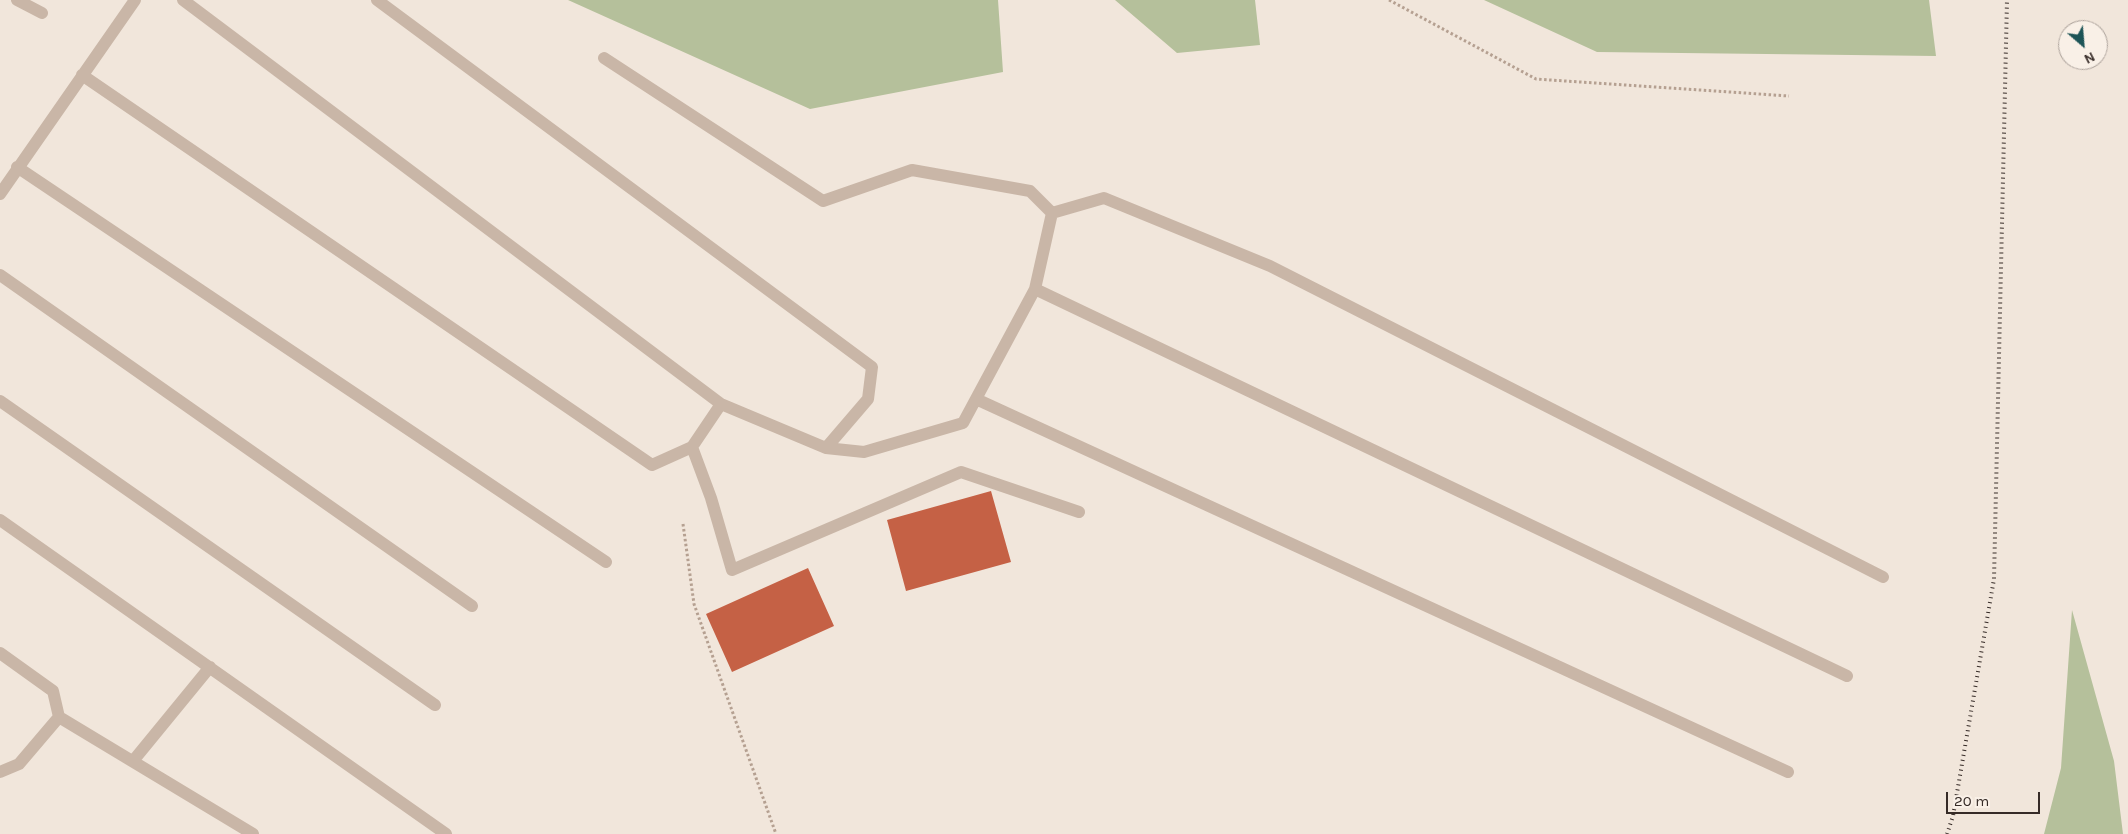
<!DOCTYPE html>
<style>
body{margin:0}
#map{position:relative;width:2128px;height:834px;overflow:hidden;background:#f1e6db;font-family:Karla,sans-serif}
canvas{display:block}
.north{position:absolute;left:2058px;top:20px;width:50px;height:50px;box-sizing:border-box;background:#f9f0e7;border:1px solid #aba19a;border-radius:50%;rotate:153deg;font-size:14px;font-weight:700;line-height:20px;text-align:center;color:#362b27}
.north::after{content:'';display:block;margin:auto;width:18px;height:22px;background:#1d5457;clip-path:polygon(50% 0,100% 100%,50% 72%,0 100%)}
.scale{position:absolute;left:1946px;top:792px;width:94px;height:22px;box-sizing:border-box;border:2px solid #362b27;border-top:0;padding-left:6px;font-size:15px;line-height:18px;white-space:nowrap;color:#362b27;-webkit-text-stroke:4px #f9f0e7;paint-order:stroke}
</style>
<div id="map">
<canvas width="2128" height="834"></canvas>
<div class="north">N</div>
<div class="scale">20 m</div>
</div>
<script>
const context = document.querySelector('canvas').getContext('2d');
context.lineJoin = 'round';
function fill(path, color) {
  context.fillStyle = color;
  context.fill(path, 'evenodd');
}
function shape(rows) {
  const path = new Path2D();
  for (const r of rows) {
    path.moveTo(r[0], r[1]);
    for (let i = 2; i < r.length; i += 2) path.lineTo(r[i], r[i + 1]);
  }
  return path;
}
function stroke(path, color, width, dash) {
  context.strokeStyle = color;
  context.lineWidth = width;
  context.lineCap = dash ? 'butt' : 'round';
  context.setLineDash(dash || []);
  context.stroke(path);
}
fill(shape([
 [568,0,998,0,1003,72,810,109],
 [1115,0,1255,0,1260,45,1177,53],
 [1484,0,1929,0,1936,56,1597,52],
 [2072,610,2114,761,2123,834,2044,834,2061,768]
]), '#b5c09b');
fill(shape([
 [991,491,1011,562,906,591,887,520],
 [808,568,834,626,732,672,706,614]
]), '#c56145');
stroke(shape([
 [1389,0,1536,79,1789,96],
 [683,524,694,604,776,834]
]), '#b5a091', 3, [2.5, 2.5]);
stroke(shape([
 [17,0,42,13],
 [183,0,721,404,826,448,868,399,872,367,377,0],
 [604,58,823,201,912,170,1030,191,1052,213,1035,289,963,423,864,452,826,448],
 [82,75,652,465,692,447],
 [17,167,606,562],
 [0,194,135,0],
 [1052,213,1104,198,1270,266,1883,577],
 [0,275,472,606],
 [1035,289,1847,676],
 [976,399,1788,772],
 [0,401,435,705],
 [721,404,692,447,711,498,732,570,961,472,1079,512],
 [0,520,446,834],
 [0,653,53,691,59,717,19,764,0,772],
 [59,717,253,834],
 [133,761,210,667]
]), '#c9b6a7', 12);
stroke(shape([
 [1947,834,1953,816,1994,579,2007,0]
]), '#362b27', 4, [1, 4]);
</script>
